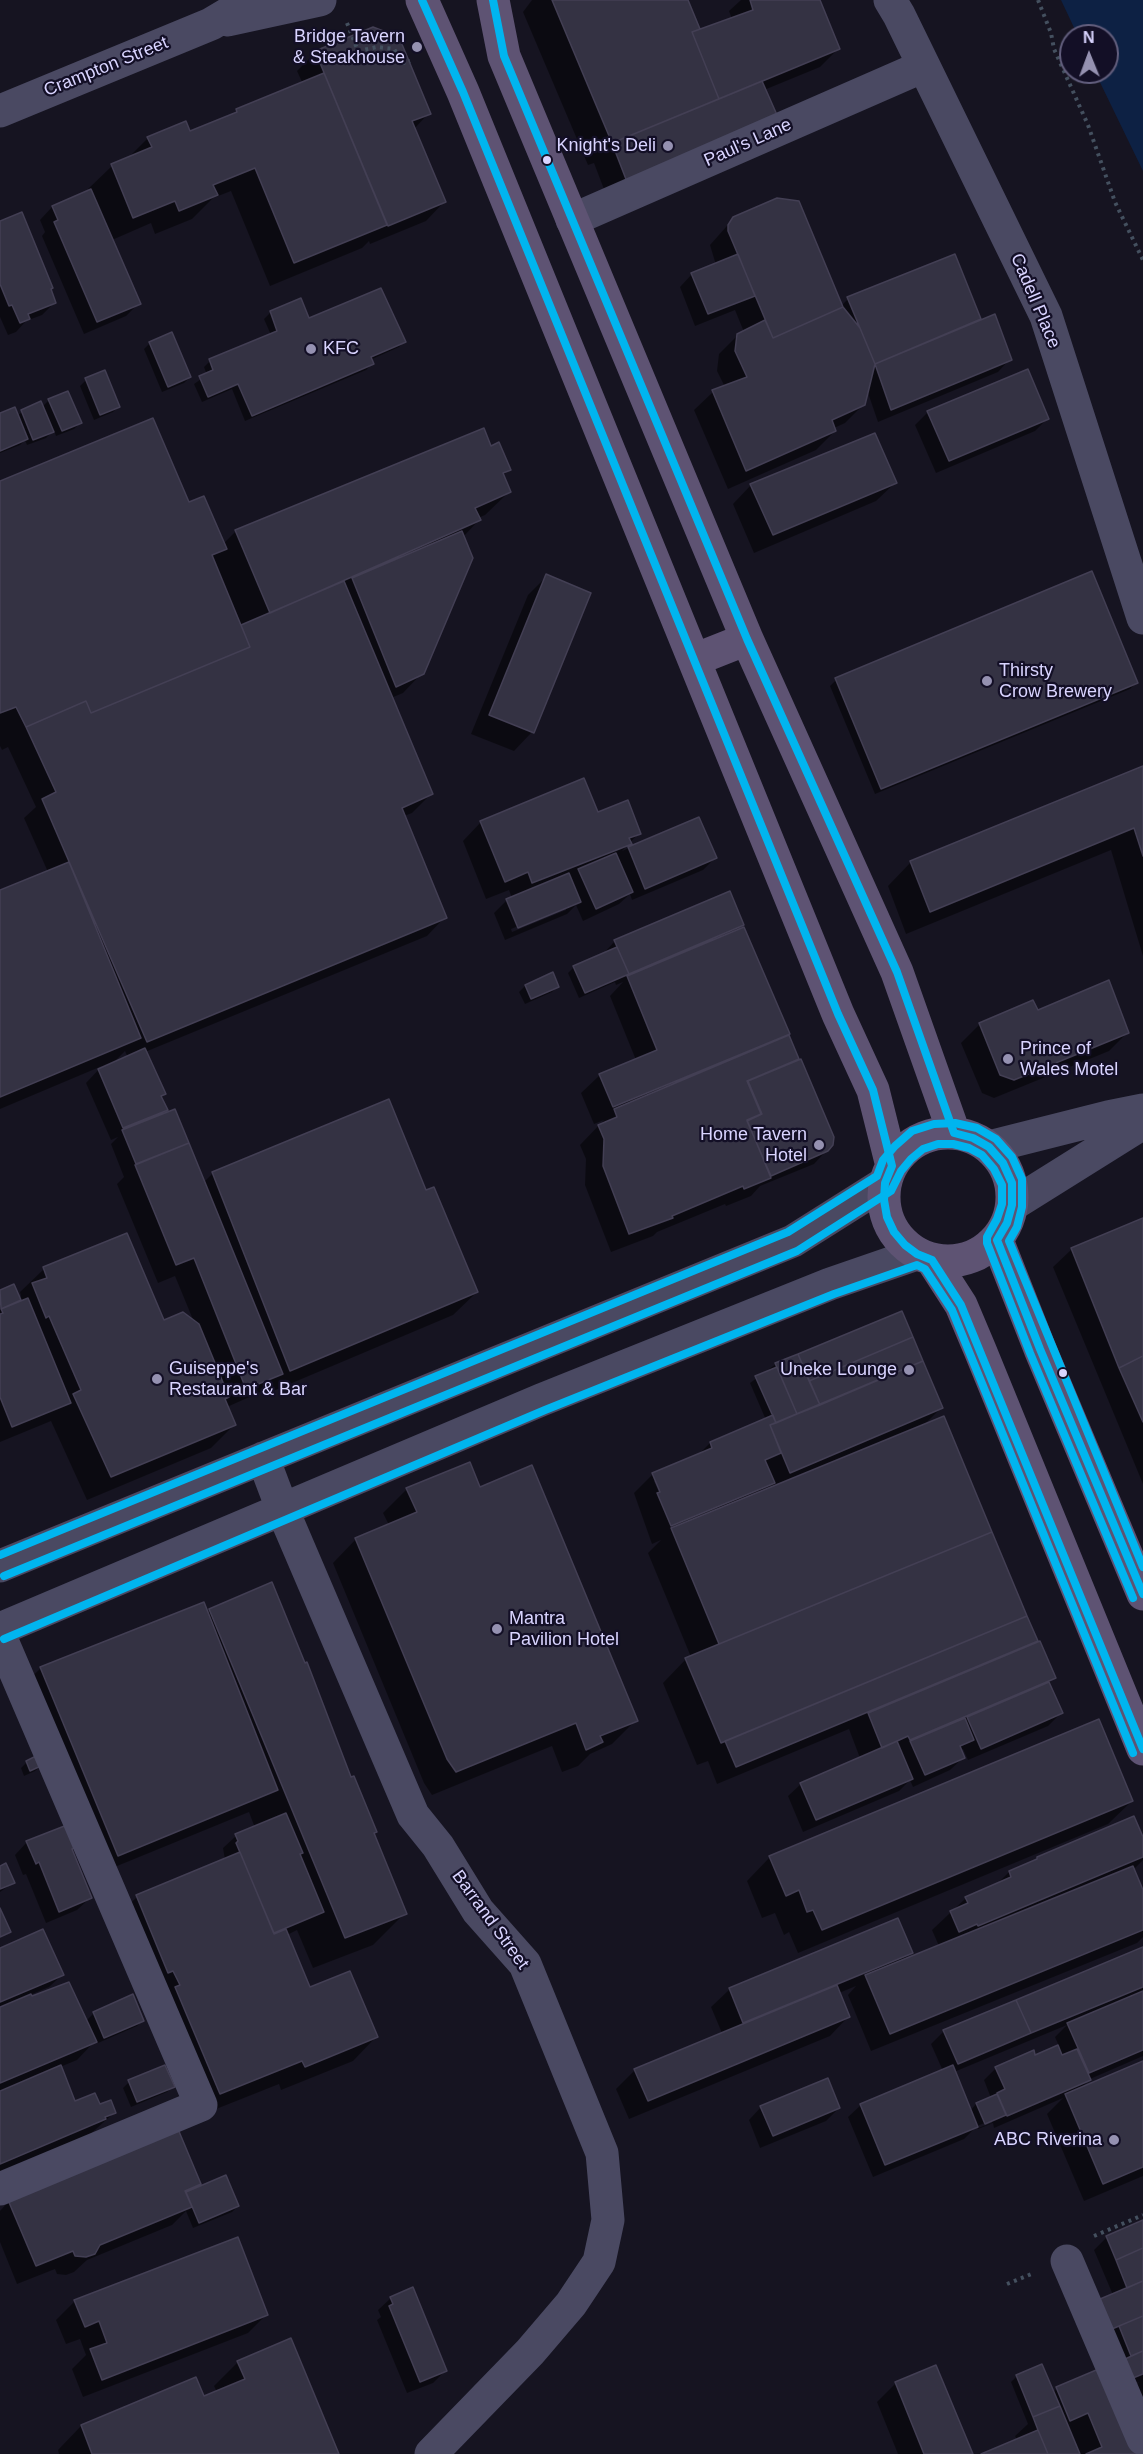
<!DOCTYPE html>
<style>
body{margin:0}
#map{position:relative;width:1143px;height:2454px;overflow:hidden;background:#161421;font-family:Helvetica,sans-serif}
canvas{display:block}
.north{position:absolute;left:1059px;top:24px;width:60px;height:60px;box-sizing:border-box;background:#130f26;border:2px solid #625e7d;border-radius:50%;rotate:359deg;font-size:16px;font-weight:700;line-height:24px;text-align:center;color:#d9d4ff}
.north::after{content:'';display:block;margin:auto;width:21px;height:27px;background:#9591b1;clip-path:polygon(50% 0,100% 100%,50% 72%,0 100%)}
</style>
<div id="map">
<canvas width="1143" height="2454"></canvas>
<div class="north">N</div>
</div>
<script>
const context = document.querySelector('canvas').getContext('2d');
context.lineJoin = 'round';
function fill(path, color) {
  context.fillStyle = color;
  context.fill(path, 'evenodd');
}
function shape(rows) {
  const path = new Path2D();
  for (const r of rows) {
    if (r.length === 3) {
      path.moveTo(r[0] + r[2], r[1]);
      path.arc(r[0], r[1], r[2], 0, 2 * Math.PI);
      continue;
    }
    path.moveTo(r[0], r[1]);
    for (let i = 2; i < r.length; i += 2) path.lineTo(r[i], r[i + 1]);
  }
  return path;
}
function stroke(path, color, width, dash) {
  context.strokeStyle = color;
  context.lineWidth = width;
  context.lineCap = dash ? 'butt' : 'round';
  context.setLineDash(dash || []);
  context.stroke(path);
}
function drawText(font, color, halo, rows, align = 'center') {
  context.font = font + ' Helvetica,sans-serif';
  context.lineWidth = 4.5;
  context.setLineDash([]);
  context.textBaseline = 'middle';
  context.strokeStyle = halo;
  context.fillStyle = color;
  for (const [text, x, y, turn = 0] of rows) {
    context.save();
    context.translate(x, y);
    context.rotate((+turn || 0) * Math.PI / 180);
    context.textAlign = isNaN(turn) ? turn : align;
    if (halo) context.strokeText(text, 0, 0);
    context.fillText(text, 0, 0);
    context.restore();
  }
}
fill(shape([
 [1061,0,1143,0,1143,171,1095,72,1107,72,1107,36,1078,36]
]), '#0d2144');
fill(shape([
 [532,0,687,0,698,28,693,33,732,19,729,11,741,0,819,0,839,48,820,67,764,90,610,205,594,163,588,165,523,12],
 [316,52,429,113,414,129,444,202,426,221,370,244,369,241,362,248,270,286,231,191,213,198,192,219,155,234,151,223,112,240,139,303,126,316,84,334,42,236,45,232,40,220,52,207,89,192,88,189,112,166,127,159,148,138,190,133,303,84,297,71],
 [734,218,841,306,848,299,979,319,973,325,1010,359,998,372,878,422,867,390,864,404,845,423,834,428,835,431,816,450,728,489,694,410,713,392,725,387,717,371,719,354,738,335,744,332,735,310,695,326,680,287,692,274,716,265,710,245],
 [0,223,49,290,55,302,42,315,26,321,16,332,8,335,0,317],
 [300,300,308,320,405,341,399,347,370,360,372,364,366,370,245,421,232,389,202,402,194,384,207,375,204,367,210,361,271,335,264,319,270,313],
 [150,343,190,377,184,383,162,392,144,349],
 [86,380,119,406,113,412,94,420,80,386],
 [49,400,80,423,74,429,56,436,54,430,46,438,27,445,25,440,20,445,0,453,0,415,17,416,22,412,41,403,42,407],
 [928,412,1047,419,1035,431,936,473,915,425],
 [490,448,509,470,502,476,509,492,485,515,478,518,479,520,463,537,422,673,403,693,391,698,431,794,412,813,404,816,445,917,427,936,145,1052,164,1093,161,1097,166,1110,160,1117,174,1111,203,1183,213,1173,425,1192,477,1292,453,1315,266,1394,265,1390,227,1407,235,1424,211,1448,87,1500,51,1421,0,1442,0,1292,13,1286,19,1299,21,1296,20,1292,44,1269,127,1235,163,1322,194,1322,175,1276,158,1283,117,1184,124,1177,111,1144,118,1137,111,1140,86,1083,102,1066,0,1109,0,892,48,872,24,818,36,807,8,747,2,750,0,746,0,483,188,504,223,544,236,531],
 [125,1051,128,1058,112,1064],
 [895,483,876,501,754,553,733,504,751,485],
 [547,576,532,732,514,751,471,734,528,595],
 [836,680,1136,683,1130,689,875,794,830,686],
 [1143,768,1143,956,1111,850,906,934,888,886,911,862],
 [597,814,639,833,622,851,698,819,715,858,703,870,632,900,630,894,619,904,583,921,576,905,567,914,505,940,494,913,507,900,512,898,509,890,486,899,463,841,481,822],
 [566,907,566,910,512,932,511,929],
 [742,924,734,932,743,929,797,1059,791,1065,827,1150,814,1164,760,1186,751,1196,726,1206,725,1204,657,1232,653,1236,611,1252,585,1185,586,1159,580,1145,604,1120,594,1124,581,1093,600,1075,636,1060,610,996,623,982,616,985,615,982,579,998,568,973,574,967,602,955,615,941],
 [552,974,558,986,552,992,525,1004,519,992,525,986],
 [1037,1012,1127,1033,1109,1051,994,1098,982,1093,961,1043,980,1024],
 [1143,1219,1143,1484,1053,1267,1072,1249],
 [776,1364,941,1408,924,1425,943,1418,1026,1617,1054,1677,1048,1684,1061,1713,1048,1726,968,1760,963,1749,960,1751,963,1758,950,1770,913,1787,910,1780,899,1791,803,1832,788,1796,801,1784,860,1758,849,1729,717,1784,708,1761,697,1765,663,1683,686,1659,691,1657,648,1553,661,1540,652,1544,634,1493,653,1474,698,1455,710,1443,766,1420,750,1383],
 [654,1481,657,1481,664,1498,662,1499],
 [407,1489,479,1489,636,1720,612,1744,590,1754,578,1766,562,1772,552,1746,432,1795,424,1783,333,1563,356,1539,389,1525,383,1513],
 [210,1611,373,1834,405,1913,373,1945,313,1968,297,1930,287,1935,309,1989,376,2037,353,2061,281,2090,279,2084,196,2117,113,1920,137,1897,225,1860,223,1848,236,1836,255,1828,249,1812,100,1873,22,1686,41,1668,207,1613],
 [27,1762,41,1765,35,1771,24,1776,21,1768],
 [1132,1801,1108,1824,798,1953,789,1932,784,1935,775,1913,762,1918,747,1881,770,1857],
 [1143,1840,1143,1860,1133,1870,1143,1894,1143,1937,1137,1943,871,2051,848,1995,856,1986,839,1993,848,2017,830,2036,629,2119,616,2089,635,2070,722,2033,711,2007,730,1989,911,1953,902,1961,939,1946,932,1930,966,1898,997,1884,1009,1872,1038,1858],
 [27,1842,70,1850,90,1898,77,1910,46,1923,26,1874,23,1875,15,1855],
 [0,1867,13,1883,0,1892],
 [1143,1948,1143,2056,1090,2079,1079,2090,1143,2063,1143,2176,1084,2201,1047,2114,1063,2098,994,2128,993,2123,978,2129,977,2126,964,2139,873,2177,848,2117,861,2105,943,2071,931,2044,944,2031],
 [1067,2025,1055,2037,1059,2046,1035,2057,996,2068,984,2080,991,2098,976,2104,970,2111,954,2072],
 [992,2120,992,2123,978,2128,977,2126],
 [0,1949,62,1975,49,1987,30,1995,86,2021,94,2013,143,2020,137,2026,98,2043,96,2040,77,2060,60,2067,75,2103,99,2106,115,2112,86,2138,0,2173],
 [164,2067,173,2086,167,2092,131,2107,123,2088,129,2082],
 [761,2107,839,2108,826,2121,760,2148,749,2120],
 [200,2184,193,2190,238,2206,232,2212,193,2228,186,2211,172,2225,87,2260,74,2272,66,2275,57,2274,55,2269,17,2284,0,2242,0,2211,9,2201],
 [1143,2222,1143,2454,985,2454,1017,2440,1015,2436,1028,2424,1011,2382,1017,2376,1053,2393,1057,2388,1130,2391,1139,2382,1120,2390,1106,2338,1113,2295,1094,2250,1106,2238],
 [391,2298,446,2370,433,2383,407,2393,377,2320,381,2317,378,2310],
 [75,2301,266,2315,248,2333,83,2397,72,2369,86,2355,80,2339,66,2344,56,2320],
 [238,2362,337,2454,59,2454,58,2450,81,2426,203,2398,217,2392,214,2386],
 [935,2367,972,2454,898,2454,877,2402,895,2384]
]), '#0007');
const building = shape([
 [552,0,688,0,700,29,692,32,719,99,612,143,552,0],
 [750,0,820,0,840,49,719,99,692,32,753,10,750,0],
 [373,27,399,37,431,114,412,121,446,202,388,226,315,51,373,27],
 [324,73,387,225,294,263,255,168,213,185,218,195,179,211,175,201,133,218,111,164,152,147,147,137,186,121,190,131,237,112,236,109,324,73],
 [762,81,781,124,629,187,612,143,762,81],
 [91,189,141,304,97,322,54,222,58,220,52,206,91,189],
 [777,198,799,201,843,307,773,338,728,231,728,225,733,217,777,198],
 [22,212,53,288,51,289,56,303,28,314,30,319,20,323,12,305,9,306,0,284,0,221,22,212],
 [738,254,755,296,708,314,691,273,738,254],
 [955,254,981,319,875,364,847,297,955,254],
 [381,288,406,342,371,357,374,364,252,416,238,384,208,397,199,376,213,370,209,359,277,331,270,311,301,298,309,318,381,288],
 [843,307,860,328,875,364,865,405,832,420,836,431,746,471,712,390,747,377,735,351,737,334,765,320,773,338,843,307],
 [995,314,1012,360,891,410,875,364,995,314],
 [172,332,191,377,168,387,149,342,172,332],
 [1028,369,1049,419,949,461,927,411,1028,369],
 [105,370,120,407,100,415,85,378,105,370],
 [68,391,82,423,62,431,48,399,68,391],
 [41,401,54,432,33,440,21,410,41,401],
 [15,407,28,439,0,451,0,413,15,407],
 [153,418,189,502,204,496,227,549,212,555,250,647,91,713,86,701,26,727,16,707,0,713,0,481,153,418],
 [484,428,491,446,499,442,511,470,503,473,511,492,475,508,481,520,270,613,235,530,484,428],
 [875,433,897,483,773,535,750,484,875,433],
 [462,531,473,558,424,674,396,687,352,578,462,531],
 [1092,571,1138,683,881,789,835,678,1092,571],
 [546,574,591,593,534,733,489,715,546,574],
 [344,581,433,794,402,808,447,918,147,1042,42,799,56,792,26,727,86,701,91,713,250,647,241,625,344,581],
 [1143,766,1143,856,1134,828,930,912,910,861,1143,766],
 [584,778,598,812,628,800,641,834,629,838,632,844,532,883,528,872,505,882,480,821,584,778],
 [699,817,717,858,645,889,628,847,699,817],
 [616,853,633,892,596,909,578,869,616,853],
 [69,862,141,1038,0,1097,0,890,69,862],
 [569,873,581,902,518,928,506,899,569,873],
 [730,891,744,925,629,974,614,940,730,891],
 [744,927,790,1034,613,1107,599,1074,657,1050,627,976,744,927],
 [617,947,629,974,585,993,573,966,617,947],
 [553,972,559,987,531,999,525,985,553,972],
 [1109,980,1129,1033,1014,1080,1000,1075,979,1023,1033,1000,1038,1010,1109,980],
 [789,1035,799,1059,747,1081,761,1114,747,1120,771,1178,744,1189,743,1186,672,1216,673,1218,629,1234,603,1166,604,1139,598,1125,617,1117,614,1109,789,1035],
 [145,1048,166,1094,161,1096,168,1110,123,1128,98,1069,145,1048],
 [801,1059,834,1137,833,1145,828,1151,771,1176,747,1121,762,1114,748,1081,801,1059],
 [389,1099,426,1190,434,1187,478,1292,290,1371,212,1172,389,1099],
 [175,1109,189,1143,136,1164,122,1130,175,1109],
 [189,1143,283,1374,246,1389,194,1258,176,1265,135,1165,189,1143],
 [1143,1218,1143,1356,1119,1368,1071,1248,1143,1218],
 [127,1233,164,1320,183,1312,199,1324,229,1397,225,1399,236,1425,111,1477,73,1394,81,1390,49,1316,46,1318,32,1283,47,1278,43,1267,127,1233],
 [14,1284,21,1300,1,1309,0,1290,14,1284],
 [28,1298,71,1403,12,1427,0,1397,0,1314,3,1313,1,1309,28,1298],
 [902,1311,913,1337,809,1381,798,1354,902,1311],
 [913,1337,923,1361,820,1405,809,1381,913,1337],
 [798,1354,820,1405,797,1414,775,1363,798,1354],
 [1143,1356,1143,1422,1119,1368,1143,1356],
 [923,1361,943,1408,790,1473,770,1425,923,1361],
 [777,1367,797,1414,776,1423,755,1376,777,1367],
 [773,1415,776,1423,770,1425,781,1453,765,1460,775,1483,671,1526,657,1493,660,1492,652,1473,712,1448,710,1442,773,1415],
 [944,1416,992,1532,719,1644,671,1528,944,1416],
 [470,1462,480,1487,532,1465,638,1721,600,1736,603,1742,586,1750,576,1723,456,1772,447,1759,355,1538,417,1512,406,1488,470,1462],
 [992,1532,1027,1616,721,1743,685,1658,992,1532],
 [272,1582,305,1663,307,1662,351,1777,354,1776,377,1832,374,1833,407,1914,345,1938,209,1609,272,1582],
 [204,1602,278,1790,118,1856,40,1667,204,1602],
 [1027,1616,1038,1641,736,1767,725,1741,1027,1616],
 [1040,1641,1056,1678,910,1740,908,1736,882,1748,868,1713,1040,1641],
 [1049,1682,1063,1713,981,1749,967,1717,1049,1682],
 [965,1718,974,1740,960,1746,965,1758,925,1775,910,1741,965,1718],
 [1099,1719,1133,1801,822,1930,813,1910,807,1912,799,1890,786,1896,769,1856,1099,1719],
 [897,1741,913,1779,816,1820,800,1783,897,1741],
 [38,1755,43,1765,30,1771,26,1761,38,1755],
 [286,1813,303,1853,300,1854,324,1912,274,1933,236,1843,238,1841,235,1834,286,1813],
 [1134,1816,1143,1837,1143,1857,978,1926,977,1924,959,1932,950,1911,968,1903,965,1897,1011,1877,1009,1871,1037,1859,1037,1857,1134,1816],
 [67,1825,76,1847,72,1849,92,1898,59,1912,39,1862,36,1864,26,1841,67,1825],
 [240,1852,274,1934,286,1929,310,1987,350,1971,378,2037,305,2067,302,2061,220,2094,175,1987,180,1985,173,1971,168,1973,136,1895,240,1852],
 [6,1863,15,1883,0,1889,0,1866,6,1863],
 [1133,1866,1143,1890,1143,1930,890,2034,865,1975,1133,1866],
 [0,1908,11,1932,0,1937,0,1908],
 [898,1918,913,1953,743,2023,729,1988,898,1918],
 [43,1929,64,1975,0,2002,0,1948,43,1929],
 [1143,1947,1143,1987,1031,2033,1016,2000,1143,1947],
 [69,1982,97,2042,0,2083,0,2007,31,1994,32,1996,69,1982],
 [837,1985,850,2017,648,2101,634,2069,837,1985],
 [1143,1991,1143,2050,1089,2073,1067,2023,1143,1991],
 [133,1994,144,2021,104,2038,93,2012,133,1994],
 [1016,2000,1031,2033,958,2064,943,2030,1016,2000],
 [1058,2045,1062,2055,1077,2049,1091,2080,1007,2116,997,2093,1005,2089,995,2067,1034,2050,1035,2055,1058,2045],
 [1143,2061,1143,2167,1103,2184,1065,2094,1143,2061],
 [61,2065,75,2101,95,2093,100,2104,111,2100,116,2113,105,2117,106,2119,0,2164,0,2091,61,2065],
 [165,2065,175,2087,137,2102,128,2080,165,2065],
 [953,2065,978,2127,885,2165,860,2104,953,2065],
 [828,2078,840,2108,773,2136,760,2106,828,2078],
 [997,2094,1006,2115,985,2124,976,2103,997,2094],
 [178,2129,201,2184,185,2191,192,2207,100,2245,95,2254,86,2257,75,2256,73,2251,36,2266,8,2200,178,2129],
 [226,2175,239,2206,199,2223,186,2192,226,2175],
 [1143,2220,1143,2248,1116,2260,1106,2236,1143,2220],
 [238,2237,268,2315,102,2380,90,2349,107,2343,99,2321,85,2327,74,2300,238,2237],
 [1143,2248,1143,2281,1127,2288,1116,2260,1143,2248],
 [1143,2281,1143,2316,1112,2329,1100,2299,1143,2281],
 [413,2287,447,2371,420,2382,389,2306,393,2304,390,2297,413,2287],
 [1143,2316,1143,2351,1131,2356,1119,2326,1143,2316],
 [291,2338,339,2454,92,2454,81,2425,196,2377,204,2396,245,2379,237,2361,291,2338],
 [1143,2351,1143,2374,1133,2378,1125,2359,1143,2351],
 [1042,2364,1060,2406,1033,2417,1016,2375,1042,2364],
 [936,2365,973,2454,924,2454,895,2382,936,2365],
 [1101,2368,1137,2454,1086,2454,1102,2447,1088,2413,1070,2421,1056,2387,1101,2368],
 [1060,2406,1080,2454,1048,2454,1038,2430,1033,2417,1060,2406],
 [1038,2430,1048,2454,981,2454,1038,2430]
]);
fill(building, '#343243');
stroke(building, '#433f54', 1.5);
stroke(shape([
 [1038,0,1051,33,1054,49,1088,125,1115,202,1143,260],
 [347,23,358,51,377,47,394,49,403,63,410,61],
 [1094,2236,1143,2215],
 [1007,2284,1034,2273]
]), '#44505f', 4, [3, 4.5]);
stroke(shape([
 [890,0,899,15,1046,316,1143,618],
 [228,20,320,0],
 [0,111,211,24,251,0],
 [572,220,924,66],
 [989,1147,1108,1117,1143,1110],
 [1012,1205,1143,1123],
 [263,1458,283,1511,413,1815,438,1846,478,1911,525,1964,602,2153,608,2220,599,2262,571,2304,530,2352,431,2454],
 [0,1566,793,1241,885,1183],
 [0,1629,541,1400,830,1284,917,1254],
 [0,1636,201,2105,0,2189],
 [1067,2261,1143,2439]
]), '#4a4962', 33);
stroke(shape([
 [422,0,463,92,838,1014,873,1090,892,1166],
 [493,0,504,56,747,639,897,972,954,1133],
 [694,660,747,639],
 [948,1197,64],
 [997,1240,1040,1349,1143,1594],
 [932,1260,961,1305,980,1350,1143,1749]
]), '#5e5373', 33);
stroke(shape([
 [422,0,463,92,838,1014,873,1090,892,1166,885,1183,884,1200,887,1217,894,1232,905,1245,917,1254,932,1260,961,1305,1143,1749],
 [493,0,504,56,747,639,897,972,954,1133,973,1138,989,1147,1003,1163,1012,1183,1012,1205,1007,1223,997,1240,1040,1349,1143,1594]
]), '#00b5ef', 8);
stroke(shape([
 [4,1576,797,1251,891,1191,901,1171,911,1159,923,1149,938,1144,953,1144,969,1148,982,1155,994,1169,1002,1185,1002,1204,997,1219,987,1237,987,1243,1030,1353,1133,1598],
 [4,1639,545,1410,834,1294,917,1265,925,1269,952,1310,1133,1753]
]), '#00b5ef', 8);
stroke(shape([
 [0,1555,788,1232,877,1176,883,1160,895,1146,912,1131,934,1124,955,1123,977,1128,996,1139,1012,1157,1022,1179,1022,1207,1017,1227,1009,1241,1143,1567]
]), '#00b5ef', 8);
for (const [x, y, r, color] of [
 [417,47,6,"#9591b1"],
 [668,146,6,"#9591b1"],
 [547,160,5,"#d9d4ff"],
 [311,349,6,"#9591b1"],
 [987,681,6,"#9591b1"],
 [1008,1059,6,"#9591b1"],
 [819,1145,6,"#9591b1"],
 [909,1370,6,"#9591b1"],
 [1063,1373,5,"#d9d4ff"],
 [157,1379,6,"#9591b1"],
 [497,1629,6,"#9591b1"],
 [1114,2140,6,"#9591b1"]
]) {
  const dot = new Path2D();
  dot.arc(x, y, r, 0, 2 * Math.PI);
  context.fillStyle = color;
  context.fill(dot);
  stroke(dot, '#130f26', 2);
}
drawText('18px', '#d9d4ff', '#130f26', [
 ["Bridge Tavern",405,37],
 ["& Steakhouse",405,58],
 ["Knight's Deli",656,146],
 ["KFC",323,349,"left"],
 ["Thirsty",999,671,"left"],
 ["Crow Brewery",999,692,"left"],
 ["Prince of",1020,1049,"left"],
 ["Wales Motel",1020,1070,"left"],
 ["Home Tavern",807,1135],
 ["Hotel",807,1156],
 ["Guiseppe's",169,1369,"left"],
 ["Restaurant & Bar",169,1390,"left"],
 ["Uneke Lounge",897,1370],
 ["Mantra",509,1619,"left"],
 ["Pavilion Hotel",509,1640,"left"],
 ["ABC Riverina",1102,2140]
], 'right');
drawText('18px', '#d9d4ff', '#130f26', [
 ["Crampton Street",106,67,-22],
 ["Paul's Lane",748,143,-24],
 ["Cadell Place",1035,301,67],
 ["Barrand Street",490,1920,54]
]);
</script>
